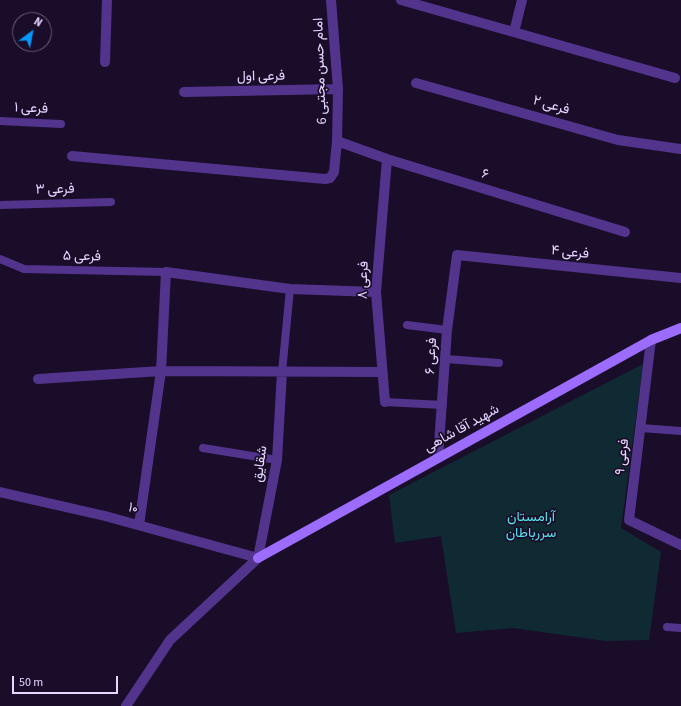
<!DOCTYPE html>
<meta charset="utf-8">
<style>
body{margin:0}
#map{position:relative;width:681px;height:706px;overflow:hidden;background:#1a0d29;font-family:"Source Sans 3",sans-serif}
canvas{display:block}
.north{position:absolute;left:12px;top:12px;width:40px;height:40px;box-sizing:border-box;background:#1a0d29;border:1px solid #6c5d7f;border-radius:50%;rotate:32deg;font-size:11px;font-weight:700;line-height:16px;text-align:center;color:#e6d5ff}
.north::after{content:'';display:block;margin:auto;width:14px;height:18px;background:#0198ff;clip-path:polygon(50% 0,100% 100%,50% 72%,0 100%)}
.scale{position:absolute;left:12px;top:676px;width:106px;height:18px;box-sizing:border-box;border:2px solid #e6d5ff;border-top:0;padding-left:5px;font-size:12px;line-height:14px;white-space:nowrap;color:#e6d5ff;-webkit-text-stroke:3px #1a0d29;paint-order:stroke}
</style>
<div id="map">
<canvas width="681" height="706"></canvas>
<div class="north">N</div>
<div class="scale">50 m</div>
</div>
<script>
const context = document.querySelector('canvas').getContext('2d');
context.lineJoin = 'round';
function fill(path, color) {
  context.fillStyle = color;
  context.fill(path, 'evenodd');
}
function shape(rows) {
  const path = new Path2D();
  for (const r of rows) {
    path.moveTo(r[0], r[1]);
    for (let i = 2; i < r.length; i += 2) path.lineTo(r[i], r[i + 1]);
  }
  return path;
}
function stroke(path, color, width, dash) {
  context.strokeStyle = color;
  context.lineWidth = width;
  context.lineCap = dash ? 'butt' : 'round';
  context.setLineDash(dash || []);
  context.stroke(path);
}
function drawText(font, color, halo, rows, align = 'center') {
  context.font = font + ' "Source Sans 3",Vazirmatn,sans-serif';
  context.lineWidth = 3.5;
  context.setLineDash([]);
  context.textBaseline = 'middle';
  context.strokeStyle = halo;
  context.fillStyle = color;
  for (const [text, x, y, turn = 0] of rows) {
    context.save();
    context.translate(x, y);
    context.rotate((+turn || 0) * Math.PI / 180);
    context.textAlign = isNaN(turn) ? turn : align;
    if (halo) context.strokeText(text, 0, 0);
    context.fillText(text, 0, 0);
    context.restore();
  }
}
fill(shape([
 [643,364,621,528,661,552,649,640,606,641,513,628,456,633,441,536,395,543,389,495]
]), '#102a33');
stroke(shape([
 [0,121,61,124],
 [0,205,111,202],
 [0,259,24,269,166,272],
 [407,325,447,330],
 [446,359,499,363],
 [282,372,290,289],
 [385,402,443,405],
 [641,428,681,431],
 [203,448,277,460],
 [667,627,681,628]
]), '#52348c', 8);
stroke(shape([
 [401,0,675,78],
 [514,32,522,0],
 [105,62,107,0],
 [416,83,618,140,681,149],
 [184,92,338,89],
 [337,141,387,159,625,232],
 [72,156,325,179,330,178,334,172,337,141,338,89,331,0],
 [651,340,629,520,681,545],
 [38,379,161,371,382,372],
 [385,402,376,292,387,159],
 [438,458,447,330,457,255,681,278],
 [0,492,105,516,258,558],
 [139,525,161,371,166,272,290,289,376,292],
 [258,558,277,460,282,372],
 [126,706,170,640,258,558]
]), '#52348c', 10);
stroke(shape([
 [258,558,651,340,681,328]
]), '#9c6cff', 10);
drawText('14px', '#e6d5ff', '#1a0d29', [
 ["امام حسن مجتبی 6",321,71,-92],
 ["فرعی اول",261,77,-1],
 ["فرعی ۲",551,106,16],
 ["فرعی ۱",31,109,3],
 ["۶",485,175,17],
 ["فرعی ۳",55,190,-1],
 ["فرعی ۴",570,253,6],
 ["فرعی ۵",82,257,1],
 ["فرعی ۸",364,280,-88],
 ["فرعی ۶",432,356,-87],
 ["شهید آقا شاهی",462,429,-29],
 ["فرعی ۹",623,457,-83],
 ["شقایق",261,464,-82],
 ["۱۰",133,509,15]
]);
drawText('14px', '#54e3eb', '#1a0d29', [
 ["آرامستان",531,518],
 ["سررباطان",531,534]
]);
</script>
